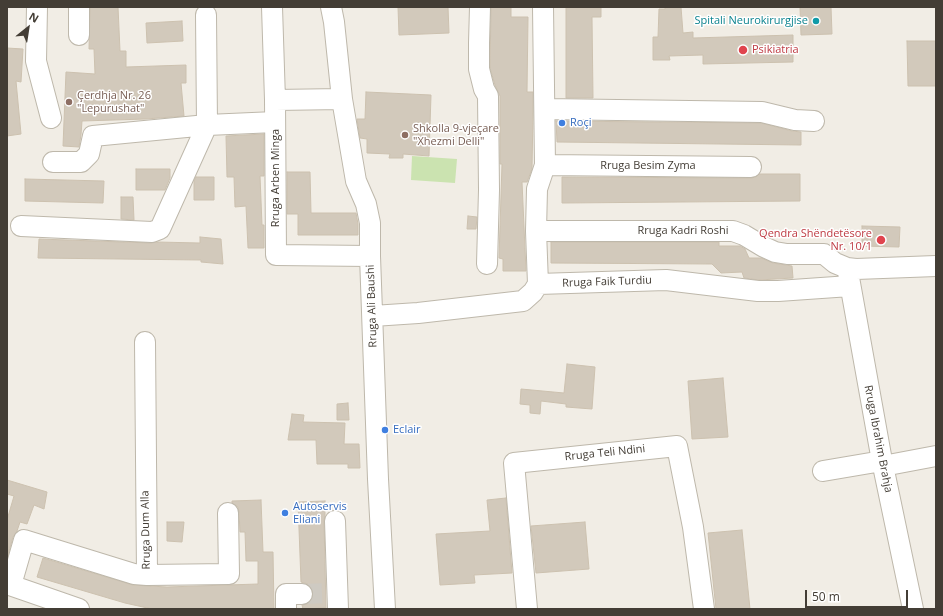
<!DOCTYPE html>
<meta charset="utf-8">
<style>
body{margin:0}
#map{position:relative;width:943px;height:616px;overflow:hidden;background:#f1ede5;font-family:"Open Sans",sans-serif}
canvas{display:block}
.frame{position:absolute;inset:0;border:8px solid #433d35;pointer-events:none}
.north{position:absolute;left:8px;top:8px;width:40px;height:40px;-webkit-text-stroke:3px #fff;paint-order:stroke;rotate:30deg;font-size:11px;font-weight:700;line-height:16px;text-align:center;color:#433d35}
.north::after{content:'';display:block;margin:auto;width:14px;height:18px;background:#433d35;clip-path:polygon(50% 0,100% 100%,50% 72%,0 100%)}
.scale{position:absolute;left:805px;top:590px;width:103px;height:18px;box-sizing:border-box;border:2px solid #433d35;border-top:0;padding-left:5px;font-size:12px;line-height:14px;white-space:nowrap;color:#433d35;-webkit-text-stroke:3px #fff;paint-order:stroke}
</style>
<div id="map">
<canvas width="943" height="616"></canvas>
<div class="frame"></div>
<div class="north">N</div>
<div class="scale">50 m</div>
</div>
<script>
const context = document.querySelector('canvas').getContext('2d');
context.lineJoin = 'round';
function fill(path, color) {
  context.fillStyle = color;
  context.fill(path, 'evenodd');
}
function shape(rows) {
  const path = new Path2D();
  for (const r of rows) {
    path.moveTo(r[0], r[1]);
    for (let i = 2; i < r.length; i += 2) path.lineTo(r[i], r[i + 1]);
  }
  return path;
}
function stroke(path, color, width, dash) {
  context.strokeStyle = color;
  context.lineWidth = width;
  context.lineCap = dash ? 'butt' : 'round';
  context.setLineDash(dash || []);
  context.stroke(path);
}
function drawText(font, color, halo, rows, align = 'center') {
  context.font = font + ' "Open Sans",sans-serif';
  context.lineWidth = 3;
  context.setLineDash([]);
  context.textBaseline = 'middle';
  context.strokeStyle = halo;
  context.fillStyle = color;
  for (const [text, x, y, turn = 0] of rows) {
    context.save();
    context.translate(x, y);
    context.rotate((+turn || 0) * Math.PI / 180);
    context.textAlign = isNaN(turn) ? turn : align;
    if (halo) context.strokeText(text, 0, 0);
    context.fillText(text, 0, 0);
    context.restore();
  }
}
fill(shape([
 [412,156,457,159,455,183,411,180]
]), '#cbe3b0');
const building = shape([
 [90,7,118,7,120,51,126,51,126,67,186,65,186,83,181,83,184,116,146,119,82,121,81,135,79,147,63,146,66,72,95,74,94,49,89,49,90,7],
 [398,7,448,7,449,33,399,35,398,7],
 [491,7,511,7,511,17,528,17,527,92,533,92,533,113,532,169,527,182,522,182,526,271,503,271,503,259,499,258,502,164,500,164,500,96,495,85,490,68,491,7],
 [566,7,601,7,601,17,592,17,593,98,566,98,566,7],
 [665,7,681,7,683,33,693,32,693,38,793,35,793,62,703,64,703,55,669,56,670,60,653,60,653,37,658,37,659,9,665,9,665,7],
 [800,7,831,7,832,34,801,35,800,7],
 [182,21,183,41,147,43,146,23,182,21],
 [907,41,936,41,936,86,908,86,907,41],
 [7,48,23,49,21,82,16,81,21,134,7,136,7,48],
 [366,92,431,95,429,156,403,154,403,158,389,158,390,154,367,153,367,139,360,138,357,119,365,119,366,92],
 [556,121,761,123,792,131,801,132,801,145,557,142,556,121],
 [264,134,264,176,260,176,262,225,264,225,264,248,248,248,246,206,235,207,234,177,227,177,226,136,264,134],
 [136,169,170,169,170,178,165,190,136,190,136,169],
 [287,172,310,172,311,213,356,213,358,224,358,235,298,235,298,214,287,214,287,172],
 [759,174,800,174,800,201,562,203,562,177,751,178,756,177,759,174],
 [196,177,214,177,214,200,194,200,194,181,196,177],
 [25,179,104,181,103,203,25,201,25,179],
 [121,197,133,197,134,220,121,219,121,197],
 [468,216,477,217,476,229,467,229,468,216],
 [862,226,900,227,899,247,862,246,862,226],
 [200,237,221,239,223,264,201,262,201,260,38,258,39,239,151,243,157,242,200,243,200,237],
 [551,242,719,242,719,246,740,246,745,249,749,258,761,258,773,263,792,266,793,278,759,280,744,278,742,272,721,273,712,264,551,263,551,242],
 [567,364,595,367,592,409,566,407,566,404,541,401,540,414,530,413,530,405,520,404,521,389,564,393,567,364],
 [723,378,728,437,692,439,688,381,723,378],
 [348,403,349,420,337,420,337,404,348,403],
 [292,414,304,415,303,422,345,423,344,444,359,444,360,468,348,468,348,464,317,464,316,440,288,440,292,414],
 [7,480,47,492,44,509,34,505,27,524,20,522,17,531,13,537,8,555,7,520,14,496,7,494,7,480],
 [506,498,512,573,474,575,475,583,440,585,436,534,490,531,487,500,506,498],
 [261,500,263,552,273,552,274,609,152,609,125,603,37,577,43,558,133,585,167,587,258,584,258,561,246,561,245,532,240,532,239,512,238,507,232,503,232,501,261,500],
 [325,501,325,515,324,521,326,608,303,609,302,605,307,604,312,600,313,594,312,589,308,584,301,582,298,502,325,501],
 [167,522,184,522,182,542,167,541,167,522],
 [585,522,589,569,536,573,531,526,585,522],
 [742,530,750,609,716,609,708,533,742,530]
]);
fill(building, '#d2c9bb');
stroke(building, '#ccc1af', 1);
stroke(shape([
 [302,594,329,593]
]), '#cecac2', 20, [20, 10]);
const minor = shape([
 [37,7,36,61,51,118],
 [79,7,79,35],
 [272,7,275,100,276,255,370,256],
 [331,7,334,22,342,99,356,181,366,204,370,223,370,256,378,479,385,609],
 [480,7,479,43,479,69,484,89,488,96,489,190,487,264],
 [275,100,342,99],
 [545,109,762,112,795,120,814,121],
 [53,162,81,162,89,154,93,136,207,125,275,122],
 [545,165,751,167],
 [21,226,152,232,160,229,207,125,206,15],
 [536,231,733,231,744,235,764,247,775,252,787,254,824,254,835,263,847,268,856,269,936,266],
 [848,272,882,461,913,609],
 [538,284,536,231,537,189,545,165,543,7],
 [373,316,418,313,523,301,533,292,538,284,666,280,758,291,778,291,850,286],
 [145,342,147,575],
 [883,466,936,456],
 [823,471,882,461],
 [335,521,338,609],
 [7,584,79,609],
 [11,585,24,540,134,574,147,575,229,574,228,513],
 [286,609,286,594,302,594],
 [527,609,514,463,677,446,693,527,704,609]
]);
stroke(minor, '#beb8ab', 22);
stroke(minor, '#fff', 20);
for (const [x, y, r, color] of [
 [816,21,4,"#0f9aa8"],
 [743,50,5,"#e0444e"],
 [69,102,4,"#8d6e63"],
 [562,123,4,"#3f7fe0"],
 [405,135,4,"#8d6e63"],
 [881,240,5,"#e0444e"],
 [385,430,4,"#3f7fe0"],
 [285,513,4,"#3f7fe0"]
]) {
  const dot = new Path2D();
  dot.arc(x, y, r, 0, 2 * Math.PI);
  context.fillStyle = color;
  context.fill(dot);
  stroke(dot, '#fff', 1.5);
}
drawText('11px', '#0d838f', '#fff', [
 ["Spitali Neurokirurgjise",808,21]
], 'right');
drawText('11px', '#be3a42', '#fff', [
 ["Psikiatria",752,50],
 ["Qendra Shëndetësore",872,234,"right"],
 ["Nr. 10/1",872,247,"right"]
], 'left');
drawText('11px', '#785e54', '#fff', [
 ["Çerdhja Nr. 26",77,96],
 ["\"Lepurushat\"",77,109],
 ["Shkolla 9-vjeçare",413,129],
 ["\"Xhezmi Delli\"",413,142]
], 'left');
drawText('11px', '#366cbe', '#fff', [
 ["Roçi",570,123],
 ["Eclair",393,430],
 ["Autoservis",293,507],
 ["Eliani",293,520]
], 'left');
drawText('11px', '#433d35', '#fff', [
 ["Rruga Besim Zyma",648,166],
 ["Rruga Arben Minga",276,178,-90],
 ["Rruga Kadri Roshi",683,231],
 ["Rruga Faik Turdiu",607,282,-2],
 ["Rruga Ali Baushi",372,306,-92],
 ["Rruga Ibrahim Brahja",878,439,79],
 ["Rruga Teli Ndini",605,453,-6],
 ["Rruga Dum Alla",146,530,-91]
]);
</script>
